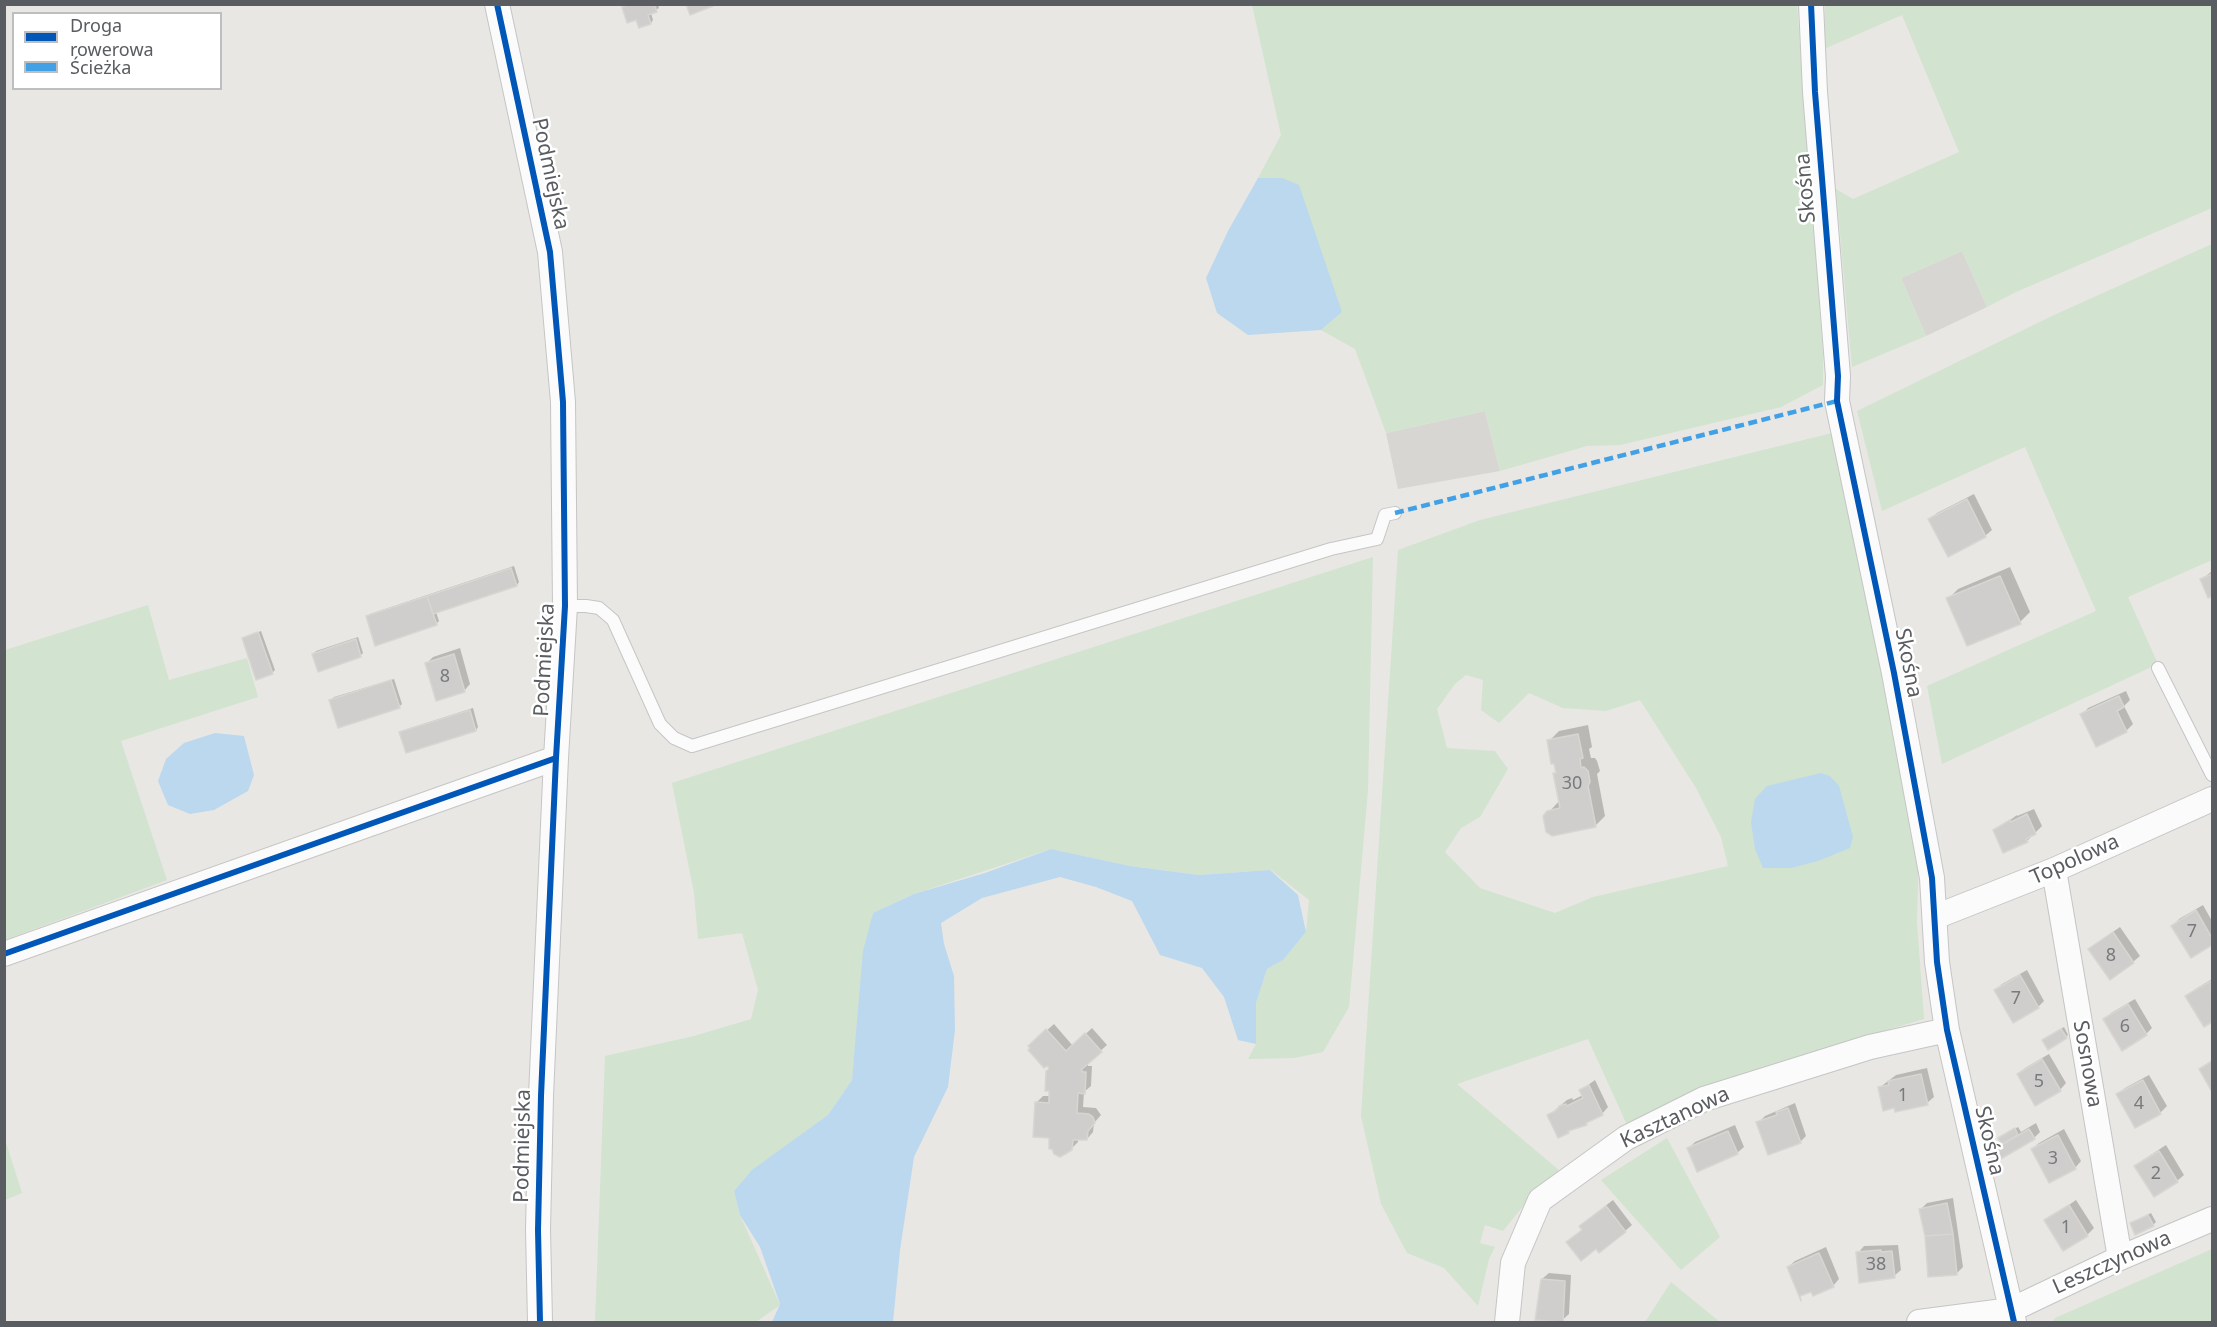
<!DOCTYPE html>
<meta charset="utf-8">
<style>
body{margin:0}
#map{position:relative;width:2217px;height:1327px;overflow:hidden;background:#e8e7e3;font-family:"Noto Sans",sans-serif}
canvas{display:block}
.frame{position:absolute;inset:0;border:6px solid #595c60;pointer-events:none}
.legend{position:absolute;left:12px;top:12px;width:210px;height:78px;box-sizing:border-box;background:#fff;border:2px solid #bdbebf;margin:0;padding:8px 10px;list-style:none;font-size:18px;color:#595c60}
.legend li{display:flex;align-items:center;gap:12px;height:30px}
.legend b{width:30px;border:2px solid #bdbebf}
</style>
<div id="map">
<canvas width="2217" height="1327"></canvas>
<div class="frame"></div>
<ul class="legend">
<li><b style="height:8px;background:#0057b8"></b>Droga rowerowa</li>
<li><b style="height:8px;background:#42a1e6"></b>Ścieżka</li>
</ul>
</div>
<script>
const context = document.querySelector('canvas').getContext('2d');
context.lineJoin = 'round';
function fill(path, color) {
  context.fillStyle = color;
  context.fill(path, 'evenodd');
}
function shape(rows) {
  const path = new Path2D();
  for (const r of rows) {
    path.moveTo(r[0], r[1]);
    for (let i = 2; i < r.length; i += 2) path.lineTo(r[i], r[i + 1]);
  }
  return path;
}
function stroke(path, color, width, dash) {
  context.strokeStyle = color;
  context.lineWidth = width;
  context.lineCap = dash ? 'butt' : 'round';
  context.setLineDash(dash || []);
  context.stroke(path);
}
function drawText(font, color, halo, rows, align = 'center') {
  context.font = font + ' "Noto Sans",sans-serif';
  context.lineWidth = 5;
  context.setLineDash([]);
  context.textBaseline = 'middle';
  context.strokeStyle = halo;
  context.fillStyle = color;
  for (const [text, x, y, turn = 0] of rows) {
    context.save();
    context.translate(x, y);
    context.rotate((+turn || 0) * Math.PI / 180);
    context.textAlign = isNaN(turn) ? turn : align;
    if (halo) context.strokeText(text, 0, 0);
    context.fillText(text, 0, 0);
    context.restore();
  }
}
fill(shape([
 [1962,251,1987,307,1926,336,1901,278],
 [1485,411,1500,471,1398,489,1386,433]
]), '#d8d6d3');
fill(shape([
 [1252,5,1797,5,1823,354,1823,385,1781,407,1620,445,1587,446,1500,471,1485,411,1386,433,1355,349,1321,330,1342,312,1282,178,1258,178,1281,135],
 [1825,5,2212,5,2212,208,2016,292,1987,307,1962,251,1901,278,1926,336,1852,367,1836,189,1853,199,1959,152,1902,15,1824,49],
 [2212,244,2212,560,2128,597,2158,664,1942,764,1927,686,2096,611,2025,447,1882,511,1857,411,2054,315],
 [1832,433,1919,851,1917,922,1924,1019,1762,1067,1627,1125,1588,1039,1457,1084,1560,1171,1537,1189,1503,1231,1485,1225,1480,1243,1495,1247,1489,1259,1478,1306,1444,1268,1407,1253,1381,1204,1361,1116,1398,550,1480,520],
 [1466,675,1483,680,1481,710,1499,723,1529,693,1563,708,1606,711,1640,700,1696,788,1721,837,1728,866,1593,897,1555,913,1480,888,1445,852,1461,828,1480,817,1508,769,1495,751,1447,748,1437,709,1455,684],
 [1373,557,1368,790,1349,1007,1323,1052,1294,1058,1248,1059,1256,1044,1256,1003,1267,969,1283,960,1306,932,1309,900,1271,870,1199,875,1130,866,1051,849,914,894,873,913,858,1019,852,1080,828,1115,747,1176,734,1191,740,1215,780,1305,756,1322,595,1322,605,1056,694,1036,751,1019,758,990,742,933,698,939,694,893,672,783],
 [148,605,169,680,247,658,258,697,121,741,167,880,5,940,5,650],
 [4,1136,22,1193,5,1200,4,1200],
 [1667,1138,1720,1237,1681,1270,1601,1180],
 [2212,1249,2212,1322,2053,1322,2055,1318],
 [1671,1282,1720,1322,1645,1322]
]), '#d2e3d0');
fill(shape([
 [1258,178,1282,178,1299,185,1342,312,1321,330,1248,335,1217,313,1206,278,1228,231],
 [215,733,244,736,254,775,248,791,214,810,190,814,168,805,158,781,166,759,184,743],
 [1821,773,1830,776,1839,786,1853,837,1850,848,1818,861,1791,868,1763,868,1755,849,1751,822,1755,799,1767,786],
 [1051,849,1130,866,1199,875,1270,870,1298,895,1306,932,1283,960,1267,969,1256,1003,1256,1044,1238,1040,1224,997,1202,968,1160,955,1132,901,1096,887,1060,877,982,898,941,923,944,944,954,976,955,1030,948,1087,914,1157,900,1250,893,1322,772,1322,780,1304,760,1247,740,1215,734,1191,752,1170,828,1115,852,1080,863,951,873,913,914,894,985,873]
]), '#bbd8ee');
fill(shape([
 [628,4,658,4,659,8,651,13,653,20,651,23,640,26,637,18,623,8],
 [1974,494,1992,530,1985,536,1930,519,1937,513],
 [514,566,519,582,517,585,436,612,439,621,436,624,367,616,370,614],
 [2010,567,2030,612,2020,622,1948,599,1958,589],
 [2212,571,2212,595,2209,596,2201,580],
 [261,631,275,670,272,673,244,639],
 [358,637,363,653,360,656,313,654,316,651],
 [460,648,470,684,464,691,427,663,433,657],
 [394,679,402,704,399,707,331,700,334,697],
 [2126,691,2130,700,2124,706,2133,724,2126,731,2082,715,2088,708],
 [473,708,478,727,476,730,401,733,404,730],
 [1588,725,1592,747,1589,749,1591,758,1595,758,1597,761,1600,771,1597,774,1605,816,1595,826,1549,812,1560,800,1555,774,1557,771,1549,741,1559,731],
 [2034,809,2042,826,2027,841,1995,831,2017,815,2017,816],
 [2203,905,2212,921,2212,943,2191,956,2173,926,2179,919],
 [2120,927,2140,956,2133,962,2097,943],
 [2027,970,2044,1001,2038,1007,1996,990,2002,984],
 [2212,979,2212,1021,2204,1025,2187,997,2194,990],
 [2135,999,2152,1028,2146,1034,2105,1020,2111,1013],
 [1054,1024,1073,1046,1092,1028,1107,1045,1088,1062,1088,1066,1092,1066,1091,1086,1084,1092,1083,1107,1096,1108,1101,1115,1094,1123,1093,1132,1087,1139,1078,1138,1078,1142,1071,1149,1053,1148,1051,1137,1037,1102,1043,1096,1050,1096,1050,1068,1037,1039],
 [2064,1027,2068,1035,2066,1037,2047,1038],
 [2049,1054,2066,1083,2060,1090,2019,1074,2025,1068],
 [2212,1060,2212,1089,2201,1069],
 [1927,1068,1934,1097,1927,1103,1879,1088,1896,1075],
 [2149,1075,2167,1106,2160,1113,2118,1095,2125,1088],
 [1595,1080,1608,1107,1602,1114,1568,1132,1549,1115,1567,1100,1572,1098,1573,1100,1583,1095,1581,1090],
 [1795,1103,1806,1136,1800,1142,1758,1123,1765,1116],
 [2036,1123,2040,1132,2034,1138,1997,1148,2002,1143,2002,1136,2018,1127,2021,1132],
 [1735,1125,1744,1147,1737,1153,1688,1149,1695,1142],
 [2064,1129,2081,1161,2075,1168,2032,1149,2039,1143],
 [2166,1145,2184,1175,2177,1181,2154,1195,2136,1166,2143,1160],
 [1953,1198,1963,1267,1956,1274,1921,1209,1927,1203],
 [1613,1200,1632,1225,1625,1231,1597,1247,1568,1242,1583,1229,1587,1220],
 [2076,1200,2094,1228,2087,1235,2064,1249,2046,1221],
 [2151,1213,2156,1222,2153,1225,2132,1223],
 [1898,1245,1901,1270,1894,1276,1858,1253,1864,1246],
 [1826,1247,1839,1279,1833,1286,1788,1267,1795,1261],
 [1549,1273,1571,1275,1569,1314,1560,1322,1550,1322,1548,1320,1542,1279]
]), '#0003');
const building = shape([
 [630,4,654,4,657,12,648,15,651,24,639,28,636,20,627,23,622,7,630,4],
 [686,4,712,4,713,6,690,15,686,4],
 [1967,499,1986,537,1948,557,1928,519,1967,499],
 [511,568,517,586,433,614,427,596,511,568],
 [2212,574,2212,596,2208,598,2200,579,2212,574],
 [2000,576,2021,624,1967,646,1946,598,2000,576],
 [427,596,437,625,375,646,366,616,427,596],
 [258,632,273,674,256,680,242,638,258,632],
 [356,639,361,657,318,672,312,654,356,639],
 [454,654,465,692,436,701,425,663,454,654],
 [391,680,400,708,338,728,329,700,391,680],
 [2119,696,2124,707,2117,711,2127,732,2096,747,2080,714,2119,696],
 [470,710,476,731,406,753,399,732,470,710],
 [1578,734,1583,758,1580,759,1581,768,1584,767,1588,771,1590,782,1588,786,1596,827,1552,836,1546,832,1543,816,1547,811,1560,808,1553,773,1556,773,1554,764,1551,764,1547,740,1578,734],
 [2027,814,2036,834,2026,839,2028,842,2003,853,1993,830,2010,820,2011,822,2027,814],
 [2196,910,2212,938,2212,945,2191,958,2171,926,2196,910],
 [2113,932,2134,963,2110,980,2088,949,2113,932],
 [2020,975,2039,1008,2013,1023,1994,990,2020,975],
 [2211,981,2212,1022,2204,1027,2185,996,2211,981],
 [2128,1004,2147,1035,2122,1051,2103,1019,2128,1004],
 [1046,1029,1066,1051,1085,1033,1102,1052,1082,1069,1082,1072,1086,1072,1085,1094,1078,1093,1077,1113,1089,1114,1093,1117,1095,1123,1088,1131,1087,1140,1073,1140,1072,1150,1060,1157,1054,1154,1052,1149,1049,1149,1049,1138,1033,1137,1035,1102,1049,1103,1049,1091,1045,1091,1046,1071,1048,1070,1049,1068,1047,1066,1044,1068,1028,1050,1030,1048,1028,1046,1046,1029],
 [2061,1029,2067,1038,2048,1050,2042,1040,2061,1029],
 [2042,1059,2061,1091,2035,1106,2017,1074,2042,1059],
 [2212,1061,2212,1092,2199,1069,2212,1061],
 [1921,1074,1928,1105,1895,1112,1894,1108,1883,1111,1878,1087,1889,1085,1888,1081,1921,1074],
 [2143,1080,2161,1114,2135,1128,2116,1094,2143,1080],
 [1589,1085,1603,1115,1586,1123,1587,1125,1568,1131,1569,1133,1558,1138,1547,1115,1557,1110,1559,1106,1566,1104,1567,1106,1583,1098,1579,1090,1589,1085],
 [1788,1108,1801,1143,1768,1155,1756,1122,1777,1115,1776,1112,1788,1108],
 [2015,1128,2018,1135,2001,1145,1998,1138,2015,1128],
 [2029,1129,2035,1139,1999,1160,1996,1148,2029,1129],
 [1728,1131,1738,1154,1697,1172,1687,1148,1728,1131],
 [2058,1135,2076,1169,2049,1183,2031,1149,2058,1135],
 [2159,1151,2178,1182,2154,1197,2134,1166,2159,1151],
 [1947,1203,1953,1234,1925,1236,1919,1209,1947,1203],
 [2069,1205,2088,1236,2063,1251,2044,1220,2069,1205],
 [1606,1206,1626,1232,1599,1253,1596,1249,1581,1261,1566,1242,1582,1230,1579,1226,1606,1206],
 [2148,1215,2154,1226,2135,1235,2130,1223,2148,1215],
 [1953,1234,1957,1275,1928,1277,1925,1236,1953,1234],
 [1881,1250,1881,1252,1892,1251,1895,1278,1859,1283,1856,1252,1881,1250],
 [1819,1253,1834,1287,1813,1296,1811,1292,1800,1296,1801,1301,1787,1267,1819,1253],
 [1541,1279,1565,1281,1563,1322,1535,1320,1541,1279]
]);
fill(building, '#cfcecc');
stroke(building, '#d7d6d2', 1.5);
const service = shape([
 [565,606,586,606,599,608,613,620,660,724,674,738,692,746,1331,549,1377,539,1385,515,1395,513],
 [2158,668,2212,775]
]);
const minor = shape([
 [497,4,550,252,563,402,565,606,556,758,541,1096,538,1230,540,1322],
 [1811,4,1815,92,1838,376,1837,401,1894,673,1932,878,1937,962,1947,1030,2014,1322],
 [2054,870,2120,1258],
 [1935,917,2054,870,2212,799],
 [4,954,556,758],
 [1507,1322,1513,1263,1540,1200,1626,1138,1704,1099,1870,1047,1947,1030],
 [1919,1322,2011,1310,2120,1258,2212,1219]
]);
stroke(service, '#c5c5c5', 14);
stroke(minor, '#c5c5c5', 26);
stroke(service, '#fcfbfb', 12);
stroke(minor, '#fcfbfb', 24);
stroke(shape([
 [1395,513,1837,401]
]), '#42a1e6', 4.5, [9, 4.5]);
stroke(shape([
 [497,4,550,252,563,402,565,606,556,758,541,1096,538,1230,540,1322],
 [1811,4,1815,92,1838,376,1837,401,1894,673,1932,878,1937,962,1947,1030,2014,1322],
 [4,954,556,758]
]), '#0057b8', 6);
drawText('18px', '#787a7c', null, [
 ["8",445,677],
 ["30",1572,784],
 ["7",2192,932],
 ["8",2111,956],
 ["7",2016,999],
 ["6",2125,1027],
 ["5",2039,1082],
 ["1",1903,1096],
 ["4",2139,1104],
 ["3",2053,1159],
 ["2",2156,1174],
 ["1",2066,1228],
 ["38",1876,1265]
]);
drawText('21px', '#595c60', '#fff', [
 ["Podmiejska",550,174,78],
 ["Skośna",1806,188,-95],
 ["Podmiejska",545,660,-87],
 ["Skośna",1908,663,79],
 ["Topolowa",2075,860,-24],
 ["Sosnowa",2087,1064,80],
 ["Kasztanowa",1675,1118,-25],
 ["Skośna",1989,1141,77],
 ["Podmiejska",523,1146,-89],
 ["Leszczynowa",2112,1263,-24]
]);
</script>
